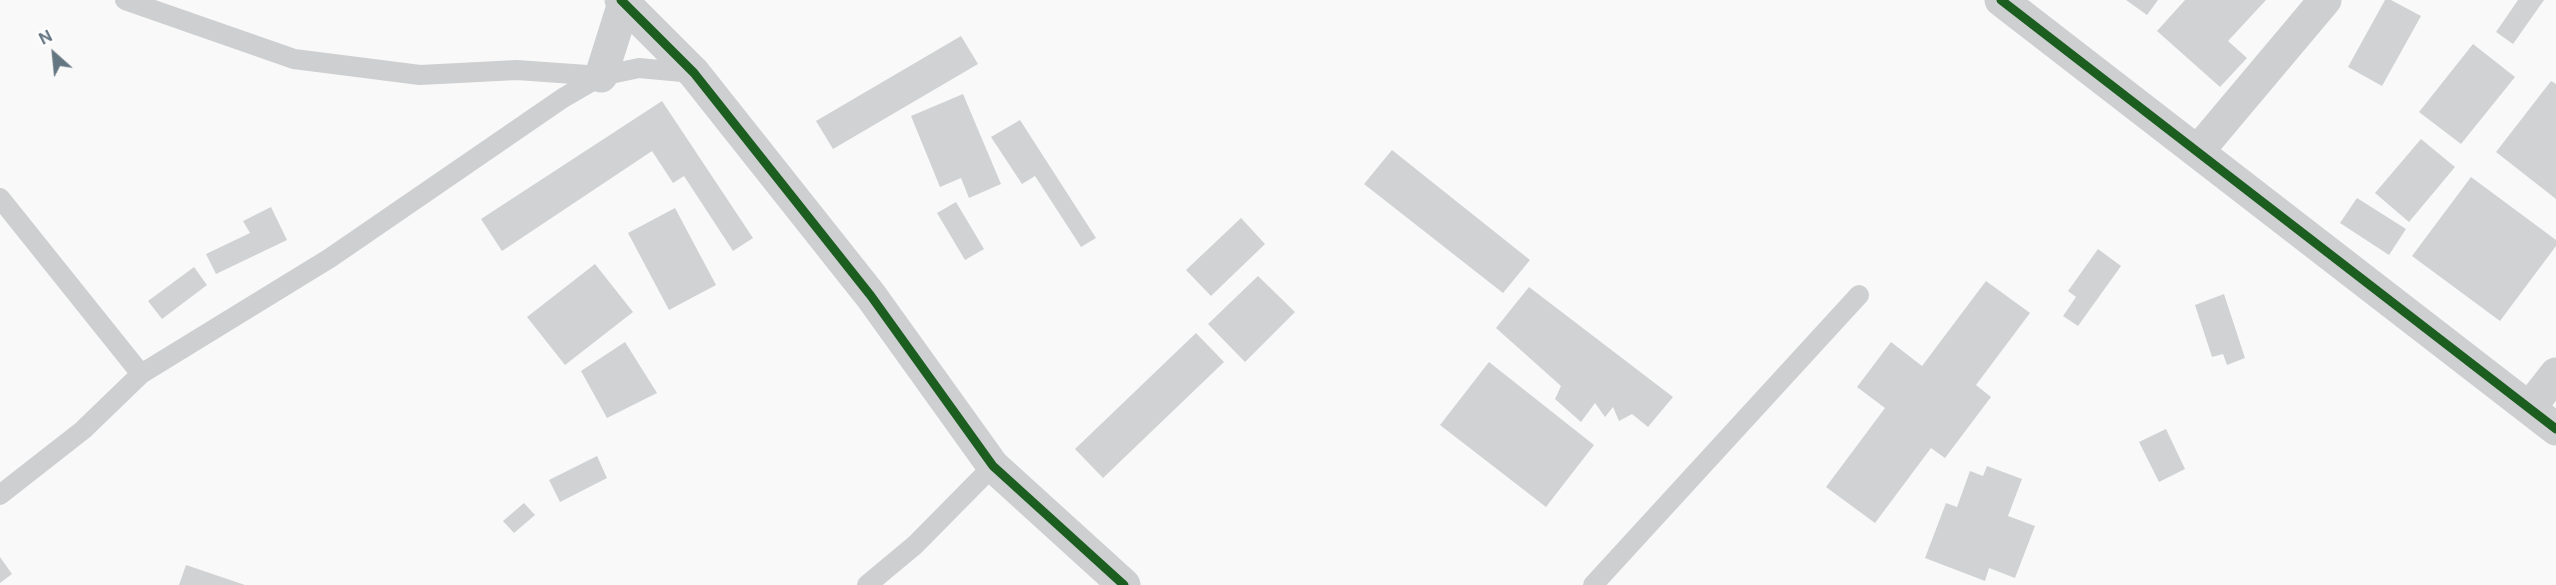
<!DOCTYPE html>
<style>
body{margin:0}
#map{position:relative;width:2556px;height:585px;overflow:hidden;background:#f9f9f9;font-family:"Public Sans",sans-serif}
canvas{display:block}
.north{position:absolute;left:24px;top:24px;width:60px;height:60px;-webkit-text-stroke:4px #fff;paint-order:stroke;rotate:333deg;font-size:16px;font-weight:700;line-height:24px;text-align:center;color:#657683}
.north::after{content:'';display:block;margin:auto;width:21px;height:27px;background:#657683;clip-path:polygon(50% 0,100% 100%,50% 72%,0 100%)}
</style>
<div id="map">
<canvas width="2556" height="585"></canvas>
<div class="north">N</div>
</div>
<script>
const context = document.querySelector('canvas').getContext('2d');
context.lineJoin = 'round';
function fill(path, color) {
  context.fillStyle = color;
  context.fill(path, 'evenodd');
}
function shape(rows) {
  const path = new Path2D();
  for (const r of rows) {
    path.moveTo(r[0], r[1]);
    for (let i = 2; i < r.length; i += 2) path.lineTo(r[i], r[i + 1]);
  }
  return path;
}
function stroke(path, color, width, dash) {
  context.strokeStyle = color;
  context.lineWidth = width;
  context.lineCap = dash ? 'butt' : 'round';
  context.setLineDash(dash || []);
  context.stroke(path);
}
fill(shape([
 [2126,0,2158,0,2147,15],
 [2185,0,2266,0,2228,41,2247,58,2220,87,2157,31],
 [2385,0,2391,0,2421,16,2382,86,2348,67],
 [2518,0,2544,0,2513,44,2496,32],
 [961,36,978,64,833,149,816,121],
 [2473,44,2515,77,2461,144,2419,112],
 [2551,81,2556,84,2556,199,2496,152],
 [963,94,1001,184,969,198,961,178,940,187,911,116],
 [662,101,753,238,733,251,684,176,673,183,652,151,502,251,481,219],
 [1020,120,1096,238,1081,247,1035,176,1022,184,991,137],
 [2421,139,2455,167,2409,222,2375,193],
 [1392,150,1530,260,1503,293,1364,184],
 [2471,177,2556,240,2556,246,2500,321,2412,256],
 [2357,198,2406,229,2389,255,2340,223],
 [956,202,984,249,965,260,937,213],
 [271,207,287,240,216,274,206,254,250,233,243,221],
 [675,208,716,285,669,310,628,233],
 [1241,218,1265,244,1211,296,1186,270],
 [2098,249,2121,266,2078,326,2063,316,2076,297,2068,291],
 [595,264,633,312,565,365,527,317],
 [194,267,207,285,162,319,148,301],
 [1258,276,1295,312,1245,362,1208,324],
 [1986,281,2030,313,1976,385,1991,397,1945,458,1931,448,1875,523,1826,487,1885,408,1857,387,1891,342,1922,366],
 [1529,287,1673,397,1648,427,1632,414,1619,421,1613,407,1605,417,1595,403,1581,422,1555,399,1561,386,1496,328],
 [2224,294,2245,358,2227,365,2223,354,2212,357,2195,305],
 [1196,333,1224,362,1103,478,1075,449],
 [625,342,657,393,607,418,581,371],
 [1489,362,1594,445,1546,507,1440,425],
 [2166,429,2185,469,2159,482,2139,442],
 [597,456,607,478,560,502,549,480],
 [1987,466,2022,479,2008,516,2035,526,2015,578,1989,568,1985,581,1925,558,1946,503,1957,507,1970,471,1983,476],
 [524,503,535,515,514,533,503,521],
 [0,557,12,574,0,583],
 [186,565,245,585,179,585]
]), '#d0d2d3');
stroke(shape([
 [125,0,294,59,420,75,517,70,601,76],
 [0,198,141,374],
 [0,495,83,430,141,374,330,258,563,98,601,76,639,68,693,73],
 [867,585,915,545,993,466],
 [1593,585,1859,295]
]), '#cecfd0', 20);
stroke(shape([
 [621,0,694,73,871,296,993,466,1124,585],
 [2001,0,2556,429],
 [601,76,624,3],
 [2198,151,2325,0],
 [2530,407,2556,374]
]), '#cecfd0', 33);
stroke(shape([
 [621,0,694,73,871,296,993,466,1124,585],
 [2001,0,2556,429]
]), '#1b5e20', 9);
</script>
